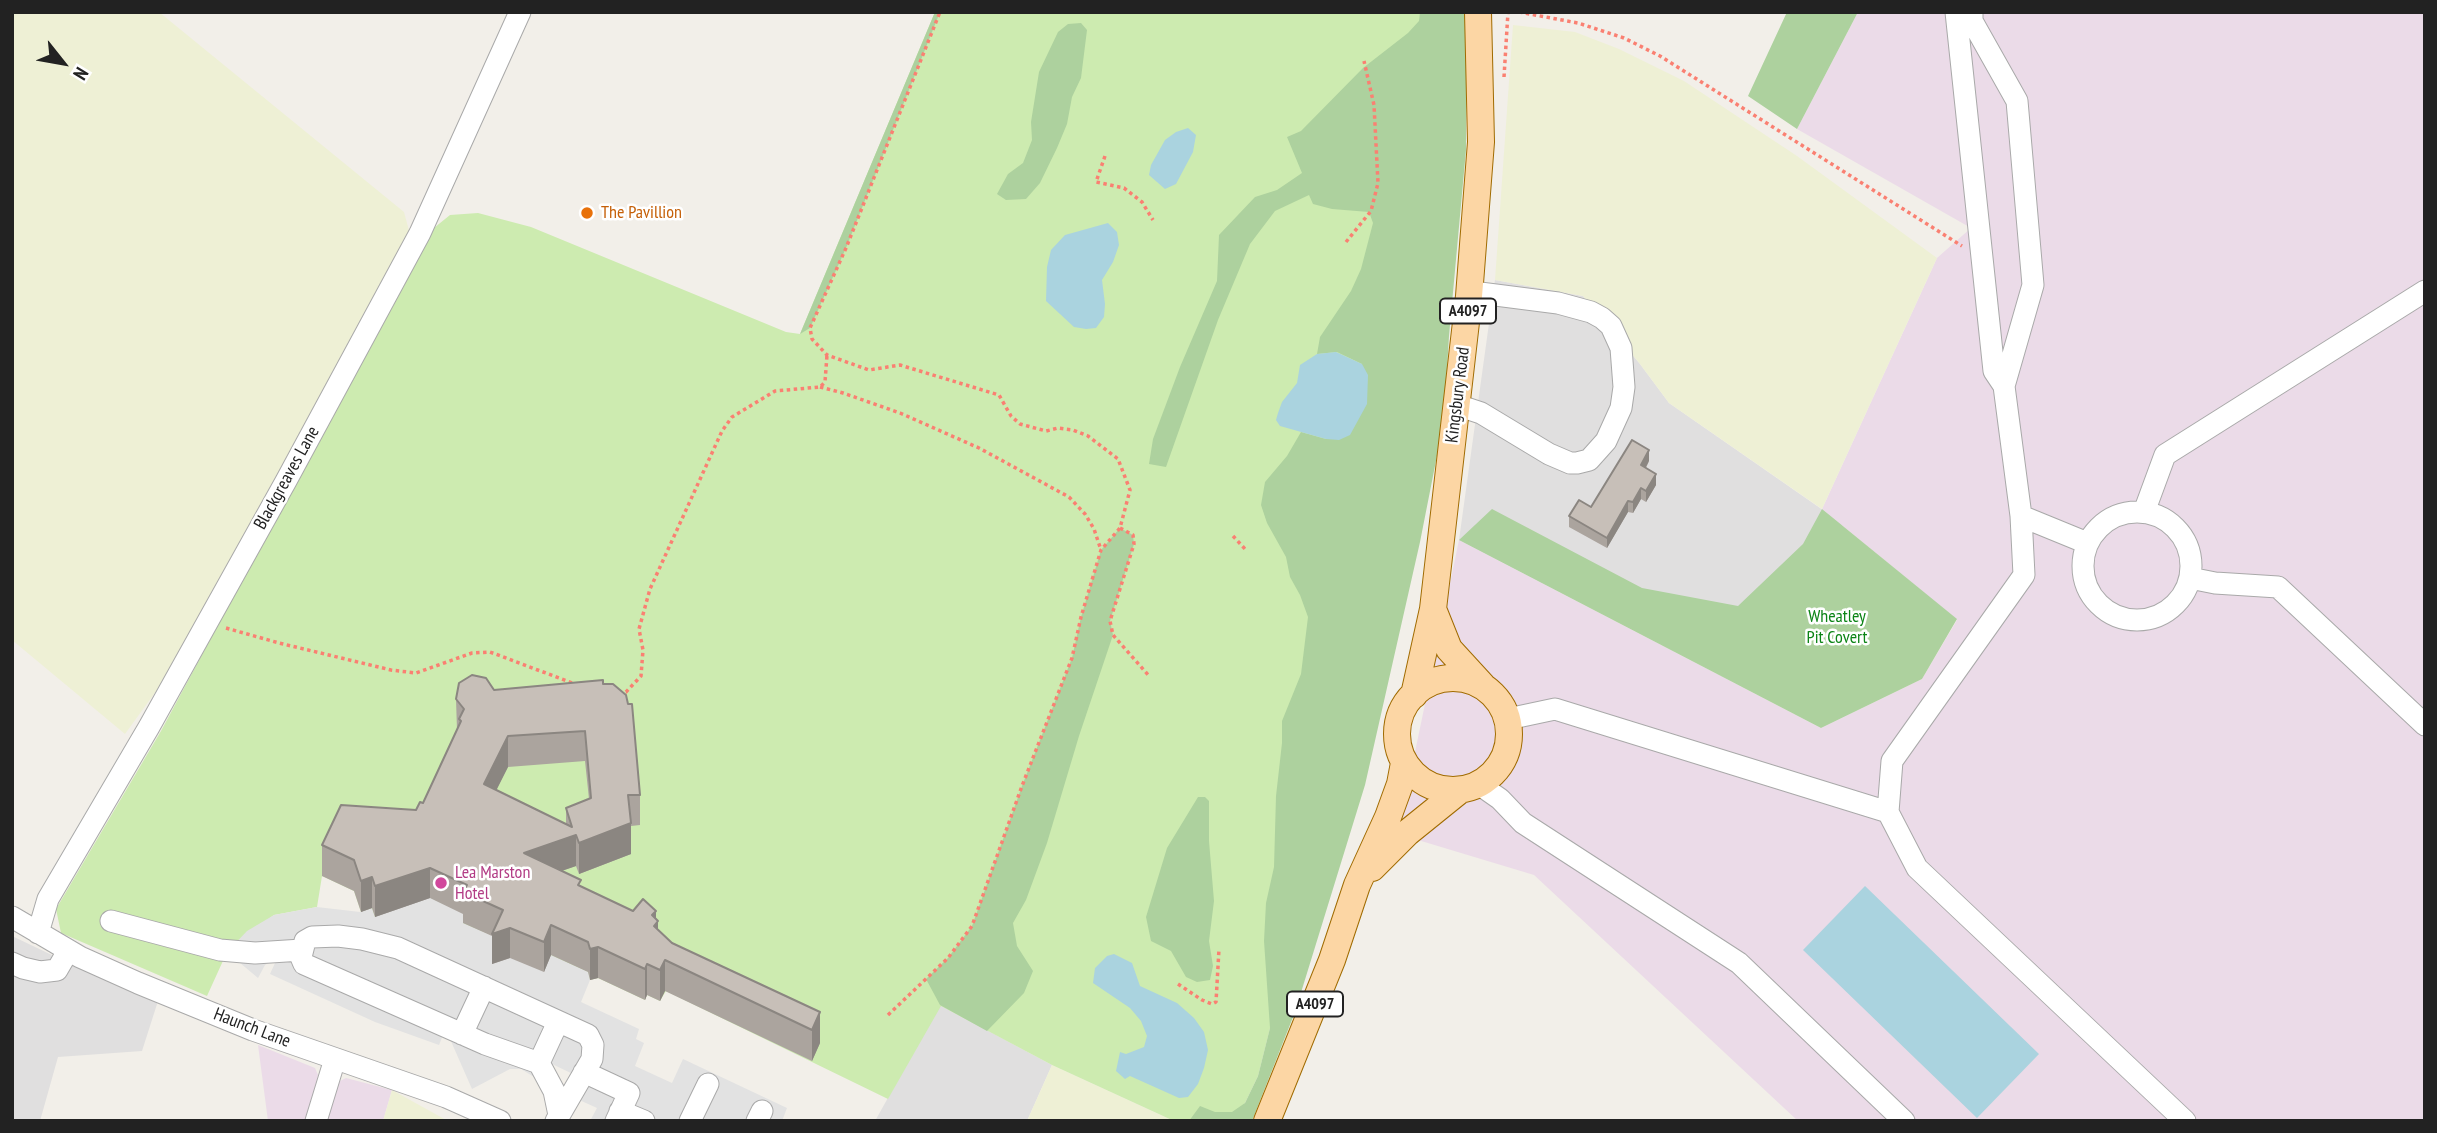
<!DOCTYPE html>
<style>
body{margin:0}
#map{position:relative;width:2437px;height:1133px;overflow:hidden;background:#f2efe9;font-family:"PT Sans Narrow",sans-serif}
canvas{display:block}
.frame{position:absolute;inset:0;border:14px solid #222;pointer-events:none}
.north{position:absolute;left:28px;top:28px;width:70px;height:70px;-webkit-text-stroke:5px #fff;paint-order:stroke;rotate:121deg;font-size:19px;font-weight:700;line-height:28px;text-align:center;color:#222}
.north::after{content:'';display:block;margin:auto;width:24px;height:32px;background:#222;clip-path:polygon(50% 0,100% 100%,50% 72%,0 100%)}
</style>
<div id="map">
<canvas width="2437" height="1133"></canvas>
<div class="frame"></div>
<div class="north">N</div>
</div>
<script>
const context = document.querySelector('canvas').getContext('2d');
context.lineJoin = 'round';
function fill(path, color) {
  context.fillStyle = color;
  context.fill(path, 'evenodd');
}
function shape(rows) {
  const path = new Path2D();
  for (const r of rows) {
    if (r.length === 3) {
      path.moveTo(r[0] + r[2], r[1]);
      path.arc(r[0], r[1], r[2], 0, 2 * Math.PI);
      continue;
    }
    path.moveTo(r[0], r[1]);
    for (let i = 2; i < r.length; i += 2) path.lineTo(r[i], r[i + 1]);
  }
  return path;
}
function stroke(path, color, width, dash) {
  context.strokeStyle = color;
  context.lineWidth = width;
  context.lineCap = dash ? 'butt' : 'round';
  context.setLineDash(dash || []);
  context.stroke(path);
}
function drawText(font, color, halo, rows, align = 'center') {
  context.font = font + ' "PT Sans Narrow",sans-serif';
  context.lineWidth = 5;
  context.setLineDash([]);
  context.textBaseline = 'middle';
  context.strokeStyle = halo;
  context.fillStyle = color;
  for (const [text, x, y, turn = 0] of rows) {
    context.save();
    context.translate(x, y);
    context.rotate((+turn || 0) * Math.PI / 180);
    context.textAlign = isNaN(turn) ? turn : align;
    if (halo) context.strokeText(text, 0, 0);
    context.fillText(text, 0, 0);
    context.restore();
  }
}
fill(shape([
 [1495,280,1583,296,1640,364,1669,403,1843,524,1727,678,1459,540],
 [12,936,96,976,158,1001,142,1051,58,1057,40,1121,12,1121],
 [940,1005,1052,1065,1027,1121,875,1121]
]), '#e0dfdf');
fill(shape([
 [1858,12,2425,12,2425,1121,1798,1121,1534,875,1398,834,1459,540,1821,728,1922,679,1957,620,1822,509,1937,258,1971,228,1797,129],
 [258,1045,315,1068,318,1075,309,1110,338,1082,346,1078,392,1090,383,1121,268,1121]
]), '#ebdbe8');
fill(shape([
 [12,12,159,12,404,212,411,238,191,643,125,734,12,640],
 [1513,25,1575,32,1619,49,1684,81,1797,156,1937,258,1822,509,1669,403,1640,364,1583,296,1495,280],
 [1052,1065,1174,1121,1027,1121],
 [392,1090,448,1121,383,1121]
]), '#eef0d5');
fill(shape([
 [935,12,1455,12,1308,877,1258,1076,1245,1103,1233,1121,1174,1121,1052,1065,941,1006,888,1099,666,991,660,1001,647,995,645,1000,598,978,590,980,588,972,551,956,544,972,491,935,413,904,375,917,361,912,354,891,322,876,317,907,274,915,227,952,207,996,61,933,56,909,161,731,429,232,450,215,478,213,531,227,786,332,800,334]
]), '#cdebb0');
fill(shape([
 [935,12,940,12,846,248,810,328,800,334],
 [1420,12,1467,12,1466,150,1449,336,1444,420,1420,542,1365,785,1295,1012,1252,1121,1189,1121,1200,1106,1215,1112,1232,1112,1245,1103,1258,1076,1270,1028,1264,941,1266,903,1274,867,1276,796,1282,743,1282,721,1301,674,1308,617,1300,595,1290,577,1286,557,1267,523,1261,505,1265,482,1287,456,1301,432,1326,439,1362,364,1337,352,1317,354,1320,337,1351,291,1361,269,1373,223,1369,212,1332,209,1313,204,1309,195,1275,211,1250,244,1218,320,1166,467,1149,464,1153,439,1180,367,1217,281,1219,235,1255,197,1277,190,1302,173,1287,137,1301,131,1363,68,1408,33,1419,21],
 [1787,12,1858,12,1797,129,1748,96],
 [1081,23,1087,30,1081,78,1072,97,1067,124,1057,148,1040,183,1026,199,1006,200,997,194,1008,174,1023,163,1032,140,1031,122,1039,72,1058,32,1068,24],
 [1492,509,1642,588,1738,606,1803,544,1822,509,1957,619,1922,679,1821,728,1459,540],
 [1120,528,1133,535,1134,544,1110,621,1113,635,1079,736,1047,843,1026,900,1013,923,1017,946,1033,971,1024,993,987,1031,940,1005,926,979,948,958,972,926,1022,786,1072,658,1081,617,1101,550],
 [1198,797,1205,797,1209,801,1209,841,1214,901,1209,941,1213,966,1210,980,1197,982,1186,977,1171,951,1151,941,1146,917,1167,848]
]), '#add19e');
fill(shape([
 [416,891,467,915,463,923,490,935,498,923,510,958,551,955,588,972,590,980,581,1002,639,1029,636,1039,644,1043,635,1066,672,1083,683,1059,787,1108,782,1121,590,1121,597,1108,566,1094,575,1075,552,1064,548,1069,534,1077,521,1069,510,1069,472,1089,450,1039,443,1035,439,1045,375,1022,270,974,275,963,270,962,265,965,258,978,227,952,247,931,274,915,317,907,360,912,372,908,375,917]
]), '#e2e2e2');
fill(shape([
 [1188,128,1196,135,1193,152,1176,184,1165,189,1149,175,1151,165,1165,140,1176,132],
 [1108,223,1117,232,1119,245,1113,262,1102,280,1105,304,1104,317,1096,328,1086,329,1074,327,1046,301,1047,267,1051,250,1065,235],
 [1336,352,1362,364,1368,375,1367,404,1350,435,1339,440,1326,439,1280,426,1276,420,1278,413,1282,402,1297,383,1300,365,1317,354],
 [1865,886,2039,1054,1977,1118,1803,950],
 [1114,954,1132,963,1140,986,1177,1003,1194,1018,1204,1032,1208,1050,1204,1068,1198,1084,1188,1097,1179,1098,1130,1076,1125,1079,1116,1071,1120,1052,1126,1054,1144,1047,1147,1036,1141,1021,1130,1008,1093,983,1095,968,1107,956]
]), '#aad3df');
const minor = shape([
 [1956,12,1994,371,2004,386,2021,516,2024,575,1892,761,1888,812,1917,868,2185,1121],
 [1972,12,1972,21,2017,101,2033,285,2004,386],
 [1457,405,1481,413,1549,454,1570,463,1577,463,1589,460,1606,441,1621,408,1624,387,1621,348,1611,326,1602,318,1591,312,1558,303,1480,293,1469,296],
 [2137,566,54],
 [2144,512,2165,455,2425,291],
 [2021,516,2087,543],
 [2190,578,2215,583,2278,587,2425,725],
 [1508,719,1555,709,1888,812],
 [1480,785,1500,799,1523,823,1739,963,1904,1121],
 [12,917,80,957,138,983,253,1030,446,1097,500,1121],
 [111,921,220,950,255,953,302,950],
 [38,933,48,899,149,727,286,481,420,233,520,12],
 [12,963,23,968,40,972,57,970,68,951],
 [462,1034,484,987],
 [539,1063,558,1022],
 [584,1072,629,1093,616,1121],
 [620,1111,644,1121],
 [316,1121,335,1059],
 [556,1121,592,1059,593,1045,588,1035,398,948,362,939,338,936,312,937,305,941,301,957,304,964,485,1044,539,1063,554,1091,559,1115],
 [690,1121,708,1084],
 [757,1121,762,1111]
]);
const major = shape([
 [1433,609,1449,649,1482,685],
 [1453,734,56],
 [1414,695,1433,609,1469,296,1481,142,1478,12],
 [1372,868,1407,833,1459,791],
 [1267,1121,1332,960,1357,885,1388,817,1400,784,1404,763]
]);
stroke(minor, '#a9a9a9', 23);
stroke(major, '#a06b00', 28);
stroke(shape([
 [1519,12,1578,23,1624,38,1660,56,1962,246],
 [1504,77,1508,12],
 [1105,156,1096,182,1124,188,1142,202,1153,220],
 [1346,242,1371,211,1378,183,1374,105,1364,61],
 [820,387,843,393,900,413,979,448,1069,497,1085,514,1094,529,1101,550],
 [1120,528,1133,535,1134,544,1110,621,1113,635,1150,677],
 [1233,536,1246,550],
 [226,628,279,643,391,670,416,673,472,653,490,652,575,684],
 [619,694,626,692,641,676,643,650,639,629,650,589,722,431,732,417,775,391,820,387,825,382,827,355],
 [1178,984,1202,1000,1212,1004,1216,1002,1219,949],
 [888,1015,948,958,972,926,1022,786,1072,658,1081,617,1101,550,1120,528,1130,490,1118,459,1088,436,1073,430,1058,428,1046,431,1020,424,1011,416,999,395,900,365,869,370,827,355,812,339,810,328,846,248,940,12]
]), '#fa8072', 3.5, [3.5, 3.5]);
stroke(minor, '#fff', 21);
stroke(major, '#fcd6a4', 26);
fill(shape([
 [1649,461,1646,468,1656,485,1646,502,1641,499,1633,513,1628,512,1607,548,1569,527,1569,516,1591,507],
 [603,684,640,795,640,825,631,826,631,854,579,874,576,866,561,871,581,886,633,911,656,918,658,930,672,943,820,1012,820,1043,812,1061,665,991,660,1001,647,995,645,1000,598,978,590,980,588,972,551,955,544,972,510,958,492,964,492,936,463,923,463,914,430,898,375,917,372,908,361,912,354,891,322,876,322,845,416,810,423,803,457,730,456,699,494,690],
 [585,761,589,799,566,808,566,824,496,790,508,767]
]), '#aba49e');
fill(shape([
 [1649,450,1649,461,1641,476,1641,465],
 [1656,474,1656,485,1646,502,1646,491],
 [1641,488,1641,499,1633,513,1633,502],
 [1628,501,1628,512,1607,548,1607,538],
 [508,736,508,767,484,815,484,784],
 [631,823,631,854,579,874,579,843],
 [576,835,576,866,524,884,524,853],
 [430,868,430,898,375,917,375,886],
 [372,877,372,908,361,912,361,881],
 [656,911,656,924,658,921,658,951,652,915],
 [551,925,551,955,544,972,544,942],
 [510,928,510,958,492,964,492,934],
 [598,947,598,978,590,980,590,949],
 [665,960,665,991,660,1001,660,970],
 [647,964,647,995,645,1000,645,969],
 [820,1012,820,1043,812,1061,812,1030]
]), '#8b8681');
const building = shape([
 [1632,440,1649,450,1641,465,1656,474,1646,491,1641,488,1633,502,1628,501,1607,538,1569,516,1579,500,1591,507,1632,440],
 [472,675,486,678,494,690,603,680,603,684,613,684,626,695,628,704,632,704,640,795,628,795,631,823,579,843,576,835,524,853,581,880,578,885,633,911,643,899,656,911,652,915,658,921,654,926,672,943,820,1012,812,1030,665,960,660,970,647,964,645,969,598,947,590,949,588,942,551,925,544,942,510,928,492,934,503,910,463,892,467,885,430,868,375,886,372,877,361,881,354,860,322,845,341,805,416,810,420,802,423,803,461,721,459,719,464,709,456,699,459,683,472,675],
 [585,731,591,798,566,808,572,827,484,784,508,736,585,731]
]);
fill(building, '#c7bfb8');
stroke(building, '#8b8681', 2);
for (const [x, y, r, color] of [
 [587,213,7,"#e8710a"],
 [441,883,7,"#d1479c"]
]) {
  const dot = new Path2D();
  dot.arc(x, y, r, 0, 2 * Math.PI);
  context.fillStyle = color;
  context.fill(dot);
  stroke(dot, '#fff', 2.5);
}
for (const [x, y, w] of [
 [1468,311,56],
 [1315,1004,56]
]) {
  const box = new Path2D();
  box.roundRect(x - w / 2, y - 12.5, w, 25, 5);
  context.fillStyle = '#fff';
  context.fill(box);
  stroke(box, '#222', 2);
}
drawText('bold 16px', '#222', null, [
 ["A4097",1468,311],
 ["A4097",1315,1004]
]);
drawText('18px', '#c56008', '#fff', [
 ["The Pavillion",601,213]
], 'left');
drawText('18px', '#222', '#fff', [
 ["Kingsbury Road",1458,395,-83],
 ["Blackgreaves Lane",287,478,-61],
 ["Haunch Lane",252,1028,21]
]);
drawText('18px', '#0c8416', '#fff', [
 ["Wheatley",1837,617],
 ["Pit Covert",1837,638]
]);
drawText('18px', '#b23c85', '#fff', [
 ["Lea Marston",455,873],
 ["Hotel",455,894]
], 'left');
</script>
